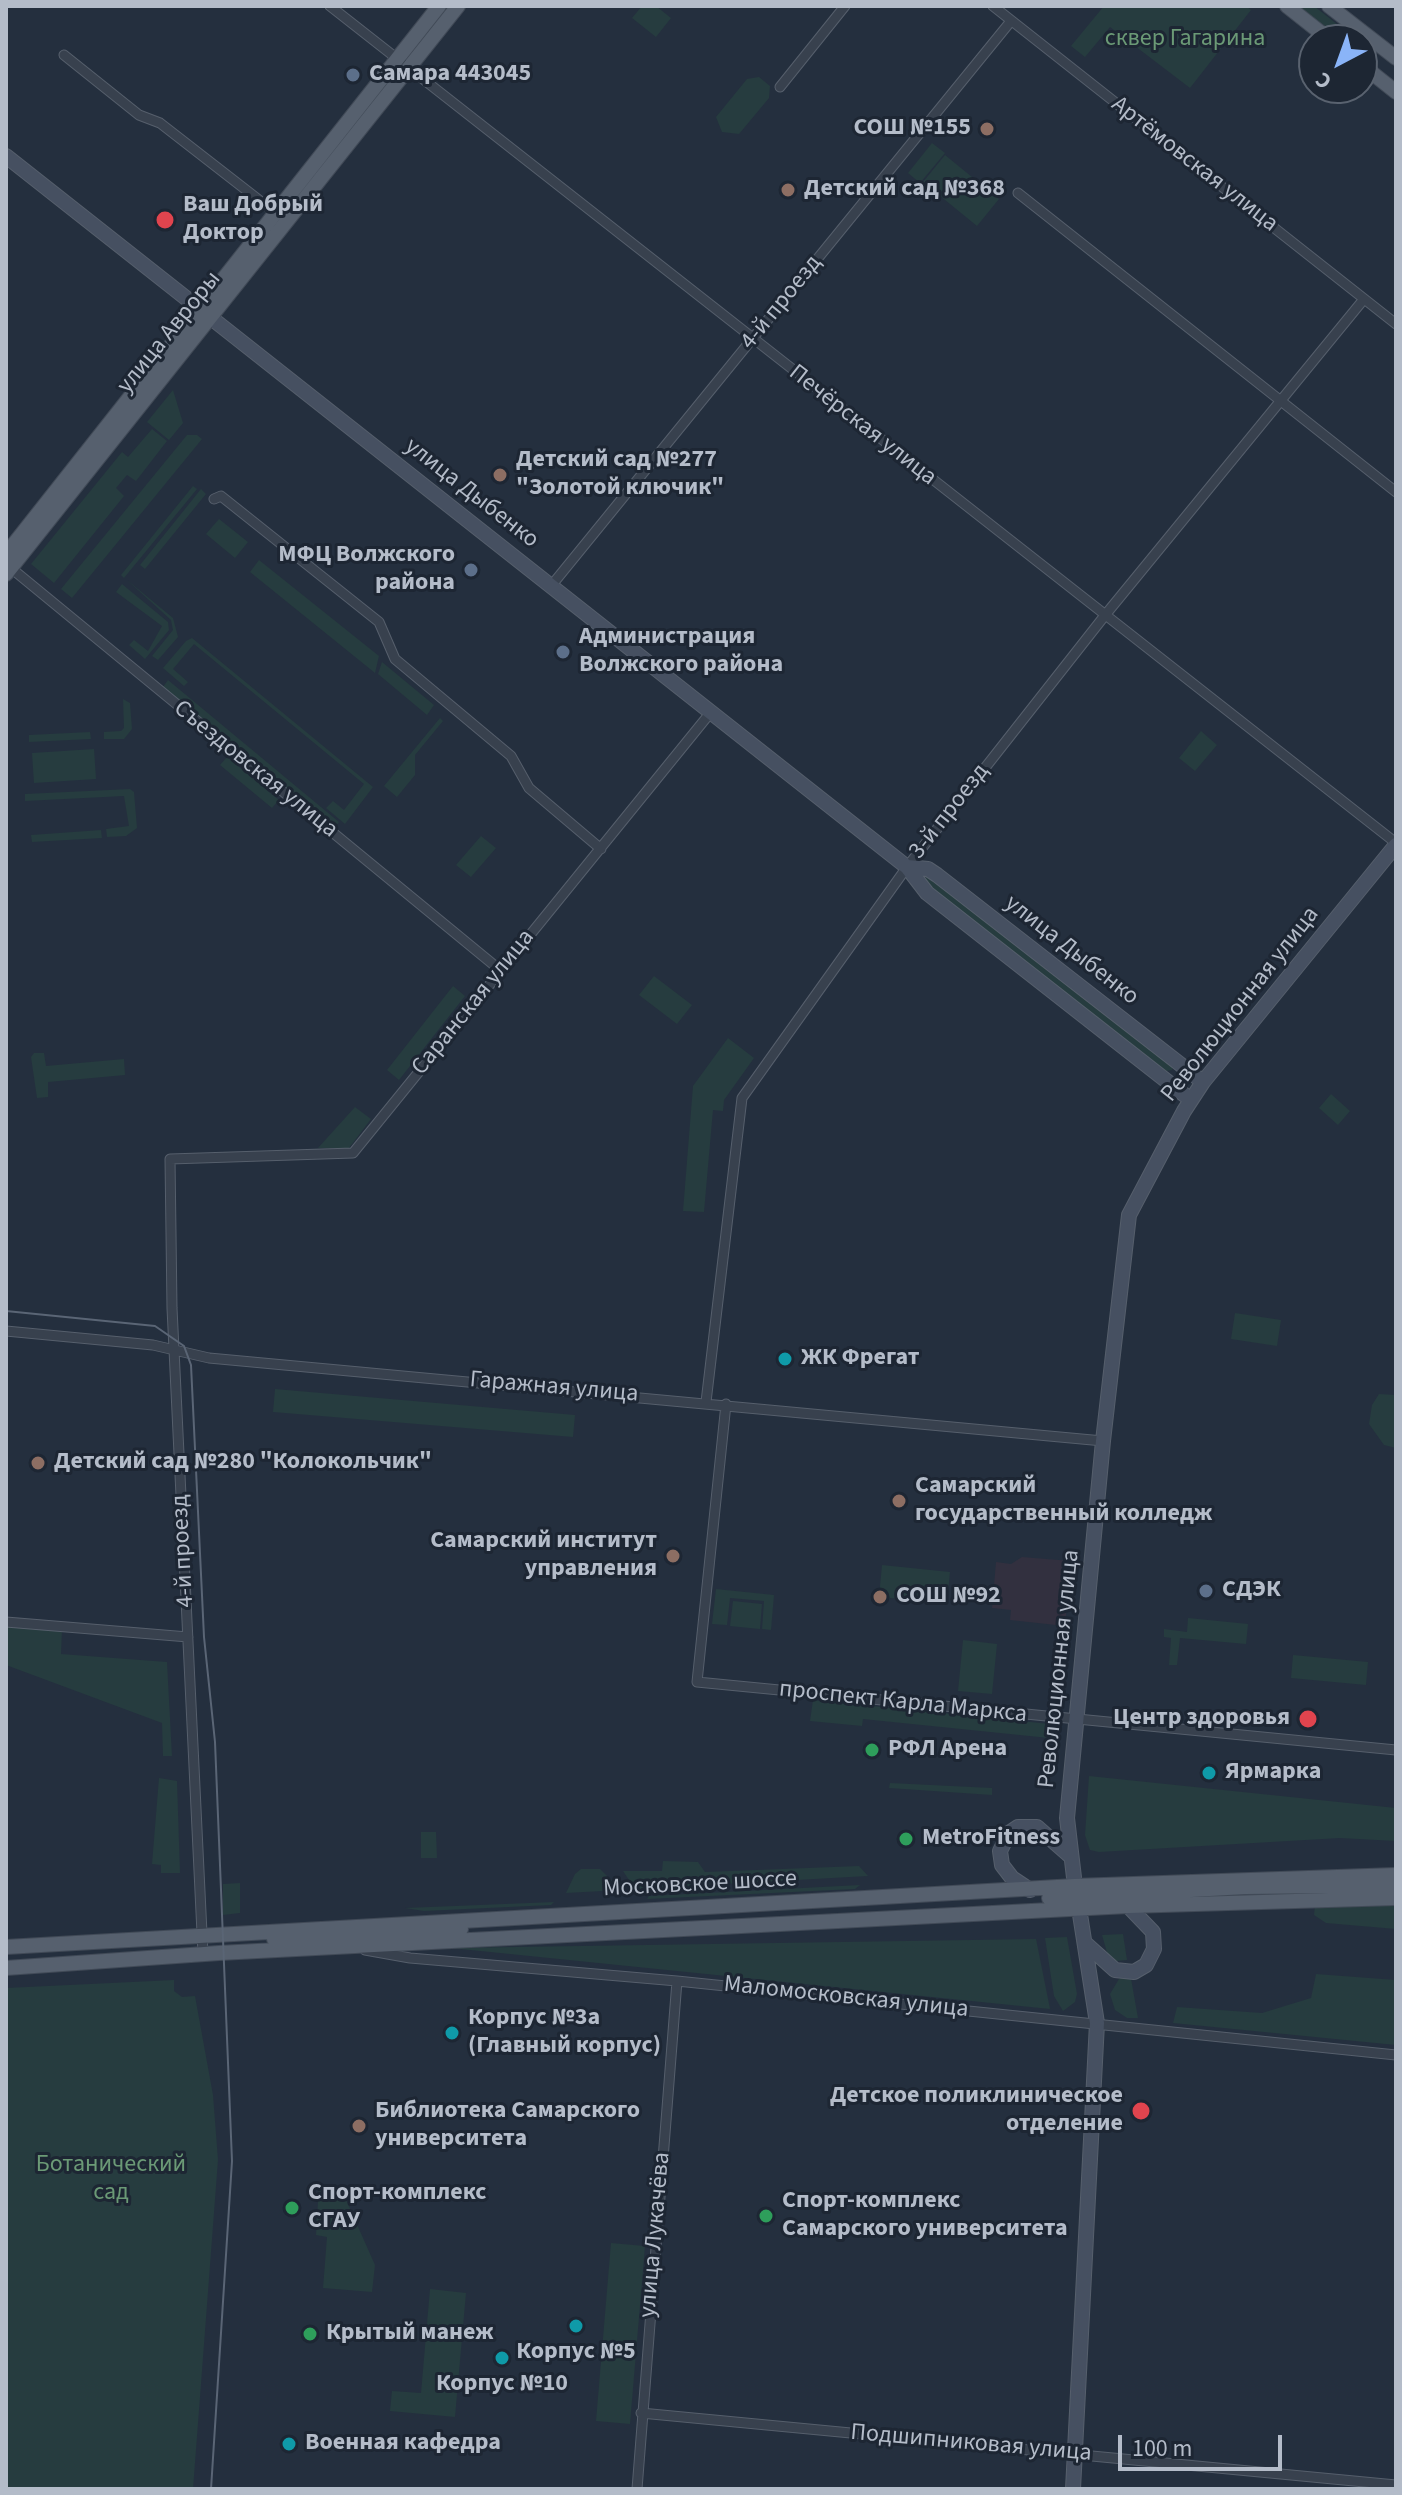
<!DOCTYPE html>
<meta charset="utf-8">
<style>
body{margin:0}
#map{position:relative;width:1402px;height:2495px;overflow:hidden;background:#242f3e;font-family:"Source Sans 3",sans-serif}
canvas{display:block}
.frame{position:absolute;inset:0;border:8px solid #b4bcc9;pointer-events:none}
.north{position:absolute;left:1298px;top:24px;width:80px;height:80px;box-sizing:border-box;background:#1d2633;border:2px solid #59626f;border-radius:50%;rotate:221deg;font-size:22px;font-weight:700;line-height:32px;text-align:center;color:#b4bcc9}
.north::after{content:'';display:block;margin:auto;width:28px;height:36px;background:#8ab4f8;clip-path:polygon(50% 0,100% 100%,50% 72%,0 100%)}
.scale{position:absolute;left:1118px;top:2435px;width:164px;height:36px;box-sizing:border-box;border:4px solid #b4bcc9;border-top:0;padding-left:10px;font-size:24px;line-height:28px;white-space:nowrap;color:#b4bcc9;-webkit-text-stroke:6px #1d2633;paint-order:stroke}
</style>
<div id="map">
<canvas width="1402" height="2495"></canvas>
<div class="frame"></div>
<div class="north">С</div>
<div class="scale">100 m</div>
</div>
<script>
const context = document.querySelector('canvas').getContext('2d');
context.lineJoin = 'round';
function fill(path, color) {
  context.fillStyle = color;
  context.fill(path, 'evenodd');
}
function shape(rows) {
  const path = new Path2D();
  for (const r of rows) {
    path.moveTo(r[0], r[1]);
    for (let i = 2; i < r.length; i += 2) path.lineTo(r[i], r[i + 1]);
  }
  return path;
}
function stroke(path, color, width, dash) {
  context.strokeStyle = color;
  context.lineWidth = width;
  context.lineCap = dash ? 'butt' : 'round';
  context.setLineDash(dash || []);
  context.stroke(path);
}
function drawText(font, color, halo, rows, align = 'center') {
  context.font = font + ' "Source Sans 3",sans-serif';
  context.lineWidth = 6;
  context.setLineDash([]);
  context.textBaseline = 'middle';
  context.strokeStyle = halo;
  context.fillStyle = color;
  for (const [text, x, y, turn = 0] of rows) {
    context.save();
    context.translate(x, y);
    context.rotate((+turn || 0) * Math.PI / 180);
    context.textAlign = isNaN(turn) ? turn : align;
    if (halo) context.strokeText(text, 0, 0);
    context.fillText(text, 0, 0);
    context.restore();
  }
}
fill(shape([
 [1022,1557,1071,1561,1065,1626,1010,1620,1011,1610,992,1608,996,1562,1011,1564]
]), '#32303f');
fill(shape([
 [642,6,656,6,671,18,656,37,632,18],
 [1104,6,1246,6,1251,10,1190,88,1110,27,1085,57,1071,46],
 [1299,6,1314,6,1357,40,1343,40],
 [759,77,770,86,769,98,739,134,722,132,716,117,747,79],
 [932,143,945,153,920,183,908,173],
 [945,155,999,199,977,226,923,182],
 [173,390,183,423,169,440,147,422],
 [152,429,167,441,136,481,127,475,116,488,124,496,54,583,31,564,122,452,128,457],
 [187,435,197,435,202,439,72,598,61,589],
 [193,486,197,489,124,578,121,575],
 [201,489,206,494,145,569,140,565],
 [219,519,248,542,235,558,206,534],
 [259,560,379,656,375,673,250,572],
 [127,580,173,618,178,637,158,660,152,656,173,630,171,620],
 [122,584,168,622,169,630,145,659,129,645,134,640,148,651,162,626,116,592],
 [192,638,373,787,345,824,326,808,333,801,344,810,364,784,194,644,173,669,188,682,184,686,163,668,186,641],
 [382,662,434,705,427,715,378,674],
 [168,680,339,822,331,831,163,687],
 [123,699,130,703,132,729,124,739,104,739,104,732,121,731,124,728],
 [440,718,443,721,415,755,415,775,397,797,384,786],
 [1201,731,1217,745,1195,771,1179,758],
 [90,732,91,739,29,742,29,735],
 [94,749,96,779,34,783,32,753],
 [227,757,279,800,272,808,220,765],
 [130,789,134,792,137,828,126,836,107,837,106,829,129,826,124,796,25,801,25,794],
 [101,830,102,838,32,842,31,835],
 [481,836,496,848,471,877,456,865],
 [928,876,1173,1067,1172,1070,1166,1071,926,884,924,878],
 [654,976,692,1005,677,1024,639,995],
 [453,986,465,996,399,1080,387,1070],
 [728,1038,754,1058,724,1100,723,1111,713,1110,704,1212,683,1211,693,1086],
 [34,1053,44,1053,46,1066,124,1059,125,1075,48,1082,48,1097,37,1098,31,1057],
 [1331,1094,1350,1111,1338,1125,1319,1108],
 [355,1107,371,1119,349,1148,318,1148],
 [1235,1313,1281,1320,1277,1346,1231,1339],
 [275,1389,575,1415,573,1437,273,1412],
 [1379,1394,1396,1395,1396,1448,1384,1445,1369,1424,1372,1405],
 [882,1565,950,1572,947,1603,879,1597],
 [716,1589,774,1595,771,1630,762,1629,764,1601,730,1598,727,1625,712,1624],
 [733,1601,762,1604,760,1629,730,1626],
 [1188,1618,1248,1624,1246,1644,1180,1638,1177,1665,1169,1665,1171,1638,1164,1637,1164,1629,1187,1632],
 [6,1625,62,1630,61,1654,167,1662,172,1756,163,1756,162,1723,6,1665],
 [963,1640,997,1644,992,1694,958,1691],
 [1293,1655,1368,1662,1366,1685,1291,1678],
 [813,1700,1050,1724,1049,1738,863,1719,862,1726,810,1721],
 [1089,1776,1396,1808,1396,1841,1340,1838,1099,1852,1090,1850,1085,1835],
 [159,1778,177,1781,180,1873,161,1873,161,1865,152,1864],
 [890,1783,992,1788,992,1795,889,1788],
 [421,1832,436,1832,437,1858,421,1858],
 [663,1861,698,1862,705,1872,859,1866,868,1876,635,1889,623,1871,662,1871],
 [581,1869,600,1869,621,1890,566,1893,575,1874],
 [240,1883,240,1913,223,1915,223,1884],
 [860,1885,855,1889,647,1899,649,1896],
 [554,1902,551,1905,424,1911,405,1908],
 [1315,1906,1396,1906,1396,1929,1326,1923,1314,1915],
 [1123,1934,1127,1960,1116,1961,1108,1956,1102,1935],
 [1067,1937,1077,1994,1075,2002,1063,2011,1054,1996,1045,1938],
 [1036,1939,1050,2009,451,1948],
 [1130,1973,1138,2018,1127,2018,1115,2010,1110,1994,1119,1979],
 [1316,1974,1396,1980,1396,2045,1173,2023,1177,2007,1262,2013,1311,1998],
 [174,1980,174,1991,182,1997,195,1996,213,2095,218,2160,193,2489,6,2489,6,1988],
 [319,2184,340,2186,375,2265,372,2292,323,2288,327,2237,316,2235],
 [611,2243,645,2246,630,2424,596,2421],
 [430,2289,466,2293,455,2417,390,2411,392,2391,421,2393]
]), '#263c3f');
const street = shape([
 [330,6,1396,843],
 [993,6,1396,324],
 [64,55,139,115,160,123,277,214],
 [780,87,845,6],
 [1018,193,1396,492],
 [214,499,221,496,379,622,395,659,511,756,529,788,601,849],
 [11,568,500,970],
 [551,586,1011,21],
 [6,1331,153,1345,209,1358,1103,1441],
 [706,1402,742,1098,907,867,1106,614,1364,299],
 [726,1404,697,1682,1396,1750],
 [6,1622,188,1637],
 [365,1950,410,1958,677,1981,1396,2055],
 [203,1954,172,1308,170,1159,353,1153,711,712],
 [641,2413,1396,2485],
 [637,2489,677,1981]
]);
const secondary = shape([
 [6,156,907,867,927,893,1191,1100],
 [907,867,928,869,937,875,1203,1082],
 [1075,1886,1067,1818,1103,1441,1129,1215,1184,1111,1203,1082,1396,845],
 [1030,1890,1012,1878,1002,1865,1000,1851,1009,1833,1018,1827,1037,1827,1069,1855],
 [1086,1944,1115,1970,1134,1972,1146,1965,1154,1949,1153,1932,1128,1906],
 [1073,2489,1097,2023,1079,1908]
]);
const primary = shape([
 [1287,6,1330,40],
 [1329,6,1396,58],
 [1362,65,1396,92],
 [6,554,439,6],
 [6,574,458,6],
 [1049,1898,1245,1887,1396,1885],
 [274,1939,461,1929],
 [6,1947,1075,1886,1396,1875],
 [6,1968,219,1953,1128,1906,1396,1898]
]);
stroke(street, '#565f6c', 11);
stroke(secondary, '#565f6c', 16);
stroke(primary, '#414a57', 16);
stroke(street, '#38414e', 9);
stroke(secondary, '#465061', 14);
stroke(primary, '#56606e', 14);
stroke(shape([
 [6,1311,155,1326,184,1346,191,1365,204,1637,215,1742,232,2161,211,2489]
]), '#5a6575', 2);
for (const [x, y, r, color] of [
 [353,75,8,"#5c6f8a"],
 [987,129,8,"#8d6e63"],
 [788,190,8,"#8d6e63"],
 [165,220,10,"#e0444e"],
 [500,475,8,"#8d6e63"],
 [471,570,8,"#5c6f8a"],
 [563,652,8,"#5c6f8a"],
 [785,1359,8,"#0f9aa8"],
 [38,1463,8,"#8d6e63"],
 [899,1501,8,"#8d6e63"],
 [673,1556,8,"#8d6e63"],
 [1206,1591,8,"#5c6f8a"],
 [880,1597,8,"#8d6e63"],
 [1308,1719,10,"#e0444e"],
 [872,1750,8,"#2e9e5b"],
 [1209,1773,8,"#0f9aa8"],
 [906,1839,8,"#2e9e5b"],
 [452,2033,8,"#0f9aa8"],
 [1141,2111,10,"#e0444e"],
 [359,2126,8,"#8d6e63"],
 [292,2208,8,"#2e9e5b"],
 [766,2216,8,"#2e9e5b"],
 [576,2326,8,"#0f9aa8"],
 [310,2334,8,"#2e9e5b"],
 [502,2358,8,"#0f9aa8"],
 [289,2444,8,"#0f9aa8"]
]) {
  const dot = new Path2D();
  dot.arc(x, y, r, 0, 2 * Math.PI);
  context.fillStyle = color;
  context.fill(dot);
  stroke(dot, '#1d2633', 3);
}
drawText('24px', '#6b9a76', '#1d2633', [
 ["сквер Гагарина",1185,40],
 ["Ботанический",111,2166],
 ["сад",111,2194]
]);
drawText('bold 24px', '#b4bcc9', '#1d2633', [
 ["Самара 443045",369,75],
 ["СОШ №155",971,129,"right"],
 ["Детский сад №368",804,190],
 ["Ваш Добрый",183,206],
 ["Доктор",183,234],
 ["Детский сад №277",516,461],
 ["\"Золотой ключик\"",516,489],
 ["МФЦ Волжского",455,556,"right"],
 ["района",455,584,"right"],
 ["Администрация",579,638],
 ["Волжского района",579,666],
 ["ЖК Фрегат",801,1359],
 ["Детский сад №280 \"Колокольчик\"",54,1463],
 ["Самарский",915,1487],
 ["государственный колледж",915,1515],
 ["Самарский институт",657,1542,"right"],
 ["управления",657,1570,"right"],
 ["СДЭК",1222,1591],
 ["СОШ №92",896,1597],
 ["Центр здоровья",1290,1719,"right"],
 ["РФЛ Арена",888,1750],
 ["Ярмарка",1225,1773],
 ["MetroFitness",922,1839],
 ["Корпус №3a",468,2019],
 ["(Главный корпус)",468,2047],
 ["Детское поликлиническое",1123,2097,"right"],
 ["отделение",1123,2125,"right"],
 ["Библиотека Самарского",375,2112],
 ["университета",375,2140],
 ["Спорт-комплекс",308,2194],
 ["СГАУ",308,2222],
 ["Спорт-комплекс",782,2202],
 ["Самарского университета",782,2230],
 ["Крытый манеж",326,2334],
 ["Корпус №5",576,2353,"center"],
 ["Корпус №10",502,2385,"center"],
 ["Военная кафедра",305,2444]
], 'left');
drawText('24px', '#b4bcc9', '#1d2633', [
 ["Артёмовская улица",1194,165,38],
 ["4-й проезд",782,303,-51],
 ["улица Авроры",170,333,-51],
 ["Печёрская улица",862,426,38],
 ["улица Дыбенко",471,494,38],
 ["Съездовская улица",255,770,39],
 ["3-й проезд",950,812,-52],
 ["улица Дыбенко",1071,951,38],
 ["Саранская улица",474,1003,-51],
 ["Революционная улица",1241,1005,-52],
 ["Гаражная улица",554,1388,5],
 ["4-й проезд",184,1551,-93],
 ["Революционная улица",1060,1669,-84],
 ["проспект Карла Маркса",903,1703,6],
 ["Московское шоссе",700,1885,-3],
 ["Маломосковская улица",846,1998,6],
 ["улица Лукачёва",656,2235,-85],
 ["Подшипниковая улица",971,2444,5]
]);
</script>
